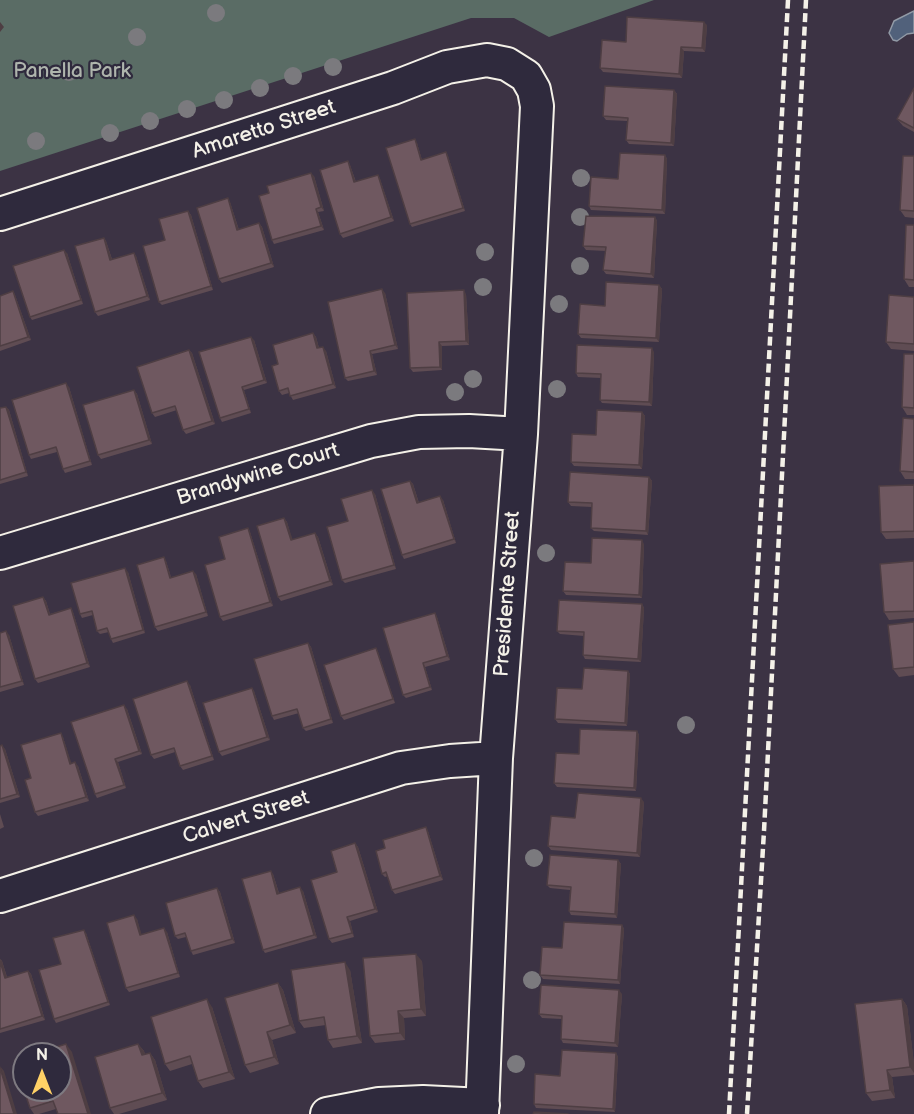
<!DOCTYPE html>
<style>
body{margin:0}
#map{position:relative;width:914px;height:1114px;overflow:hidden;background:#3c3344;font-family:"Balsamiq Sans",sans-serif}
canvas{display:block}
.north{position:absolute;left:12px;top:1042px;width:60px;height:60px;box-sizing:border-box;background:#2f2a3d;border:2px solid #7e7a81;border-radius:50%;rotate:0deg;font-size:16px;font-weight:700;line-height:24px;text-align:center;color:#f4f1e8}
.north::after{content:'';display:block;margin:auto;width:21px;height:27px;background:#ffd166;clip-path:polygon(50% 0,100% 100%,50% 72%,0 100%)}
</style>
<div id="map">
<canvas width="914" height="1114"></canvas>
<div class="north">N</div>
</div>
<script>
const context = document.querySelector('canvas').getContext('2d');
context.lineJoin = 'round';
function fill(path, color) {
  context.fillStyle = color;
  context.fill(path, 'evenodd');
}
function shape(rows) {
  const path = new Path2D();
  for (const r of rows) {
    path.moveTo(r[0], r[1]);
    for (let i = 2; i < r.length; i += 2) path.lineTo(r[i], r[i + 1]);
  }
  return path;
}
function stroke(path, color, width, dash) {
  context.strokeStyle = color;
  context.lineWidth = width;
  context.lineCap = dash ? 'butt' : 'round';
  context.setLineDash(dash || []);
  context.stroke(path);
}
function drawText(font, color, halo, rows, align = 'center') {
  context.font = font + ' "Balsamiq Sans",sans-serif';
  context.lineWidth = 4.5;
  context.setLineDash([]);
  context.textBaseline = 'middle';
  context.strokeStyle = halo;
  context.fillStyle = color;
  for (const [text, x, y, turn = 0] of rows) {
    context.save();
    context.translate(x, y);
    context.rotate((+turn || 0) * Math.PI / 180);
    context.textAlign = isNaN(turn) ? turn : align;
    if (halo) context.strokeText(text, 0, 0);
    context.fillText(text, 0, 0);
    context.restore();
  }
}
fill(shape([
 [0,0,654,0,549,37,514,18,471,18,0,171]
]), '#5a6c65');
const water = shape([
 [914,11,914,33,907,34,897,41,893,40,889,33,894,21,914,11]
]);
fill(water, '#51617b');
stroke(water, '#929ba7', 1.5);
const minor = shape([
 [0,214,393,88,447,67,487,60,507,64,526,76,534,90,537,106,521,434,496,758,482,1114],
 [0,553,371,441,419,432,469,431,521,434],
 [0,896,401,768,450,761,496,758],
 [327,1114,379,1104,423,1102,483,1105]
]);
stroke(minor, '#f4f1e8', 36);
stroke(minor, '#2f2a3d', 32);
stroke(shape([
 [729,1114,788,0],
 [747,1114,764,831,806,0]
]), '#f4f1e8', 4.5, [9, 4.5]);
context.fillStyle = '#7b7a7e';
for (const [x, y] of [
 [216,13],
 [137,37],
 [333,67],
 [69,72],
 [293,76],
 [260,88],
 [224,100],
 [187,109],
 [150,121],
 [110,133],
 [36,141],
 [581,178],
 [580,217],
 [485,252],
 [580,266],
 [483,287],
 [559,304],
 [473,379],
 [557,389],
 [455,392],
 [546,553],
 [686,725],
 [534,858],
 [532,980],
 [516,1064]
]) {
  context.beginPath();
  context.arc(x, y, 9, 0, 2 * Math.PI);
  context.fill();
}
fill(shape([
 [707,25,705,52,684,51,682,78,603,72,600,68,626,42],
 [914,88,914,132,903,126,897,119],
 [674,90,677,94,674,146,629,144,626,140,627,121,606,120,603,116],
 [417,143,422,160,446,152,448,156,465,211,412,227,410,224],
 [665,155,667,159,665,214,591,210,589,206],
 [914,156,914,218,905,217,900,210],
 [348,161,350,165,356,182,378,175,380,179,394,221,343,238,340,234],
 [314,176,324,211,318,212,324,230,274,244,272,240],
 [230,202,239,230,259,223,262,227,274,267,222,283,219,279],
 [188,211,191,215,213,290,162,305,159,302,165,240],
 [655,217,657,221,654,278,606,274,603,270,606,251,586,250,583,246],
 [914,225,914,287,909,287,904,279],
 [104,238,106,241,112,259,134,253,136,256,150,300,98,316,95,312],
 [67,253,83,304,32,320,30,317],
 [659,285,662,289,659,342,581,338,578,334,605,306],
 [13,291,15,295,31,340,0,351,0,296],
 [385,293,398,349,372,354,377,375,348,381,345,378],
 [466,294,469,345,442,346,442,370,413,372,410,368],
 [914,297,914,351,891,349,886,342],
 [313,333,316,337,319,348,326,351,336,388,293,400,289,393,282,395,279,391,278,364],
 [254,340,267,383,244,390,251,413,222,422,220,418],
 [189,350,192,353,215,424,186,434,183,430,177,410,155,417,152,413],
 [654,352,652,406,602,403,600,400,601,378,578,377,576,373],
 [914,354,914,415,907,415,902,407],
 [69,387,92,465,65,473,63,469,57,452,31,459,29,455],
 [134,390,137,394,152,444,101,459,98,455],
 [6,407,9,410,28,476,0,484,0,408],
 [642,412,645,416,642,469,574,466,571,462],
 [914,419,914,479,905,479,900,471],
 [649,477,652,481,648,535,594,531,591,528,592,507,571,506,568,502],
 [410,481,413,484,419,503,443,500,456,543,404,559,402,555],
 [914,485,914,538,886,539,881,532],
 [375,494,396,569,345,583,342,580,348,521],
 [284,518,287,522,292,540,315,533,318,537,333,585,281,601,278,597],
 [248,528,250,532,273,606,223,621,220,617,225,559],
 [644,544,642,598,566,595,563,591],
 [166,561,171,577,196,574,208,616,158,631,155,627],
 [914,561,914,618,889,620,884,612],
 [128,572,145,633,113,643,111,639,109,632,100,634,97,631,93,615,82,618,80,614],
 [43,597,46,601,50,614,71,608,73,612,90,667,38,683,35,679],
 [642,604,644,608,641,662,585,659,583,655,584,636,560,634,557,631],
 [435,613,437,617,450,660,425,667,432,690,406,698,403,695],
 [914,622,914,675,899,677,893,669],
 [0,633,9,635,24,685,0,692],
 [308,643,311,647,333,723,306,731,303,728,299,713,274,720,272,716],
 [376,648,378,652,395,703,344,720,341,716],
 [628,671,630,674,627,726,558,723,555,719,582,689],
 [190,685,214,760,183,770,180,766,175,752,154,759,151,755],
 [252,688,254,691,270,740,222,756,219,752],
 [127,709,142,754,118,762,126,788,97,798,95,794],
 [637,731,639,735,636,791,557,787,554,783],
 [63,737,71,764,78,766,89,801,38,816,35,812,31,778],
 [0,746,5,749,20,797,0,803],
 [644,802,640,857,551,850,548,846,575,818],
 [0,814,4,827,0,829],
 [428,831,443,880,395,894,392,890,388,876,385,877,382,874,385,848],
 [355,843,358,847,378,912,350,921,354,937,332,943,329,939,337,872],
 [618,860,621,864,617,918,571,915,569,911,570,890,550,888,547,885],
 [273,874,279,893,303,891,317,938,265,953,263,950],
 [217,888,220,892,235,943,193,955,191,951,186,937,178,939,175,936],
 [137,919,141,935,167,932,180,977,129,992,126,988],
 [622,925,624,929,620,984,543,979,540,975,562,948],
 [86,933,110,1005,56,1023,54,1019,61,964],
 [0,959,2,961,7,977,28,971,31,974,45,1020,0,1033],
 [422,961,426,1016,404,1018,405,1040,375,1043,370,1036],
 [350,970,362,1043,333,1048,328,1040,326,1025,304,1028,299,1021],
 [278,983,283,990,296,1033,272,1040,279,1064,250,1073,245,1065],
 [622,994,618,1047,563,1043,561,1039,562,1019,542,1018,539,1014],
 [902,999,907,1006,914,1064,914,1075,892,1077,895,1098,872,1101,866,1093],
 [212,1007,235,1079,203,1088,198,1081,192,1064,170,1071,165,1064],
 [138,1044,144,1051,145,1055,150,1053,155,1060,167,1100,119,1114,114,1114,110,1108],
 [72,1052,56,1109,39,1114,34,1114,30,1108],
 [616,1053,618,1057,615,1112,536,1108,534,1104,560,1076]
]), '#5f4c53');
fill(shape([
 [0,22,4,27,0,32],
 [704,22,707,25,705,52,702,48],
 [681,47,684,51,682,78,679,74],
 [674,90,677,94,674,146,671,143],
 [415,139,417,143,423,164,421,160],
 [446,152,448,156,465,211,463,208],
 [665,155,667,159,665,214,662,210],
 [348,161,350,165,357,186,354,182],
 [311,173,314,176,324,211,321,207],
 [378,175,380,179,394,221,391,217],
 [228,198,230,202,240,234,237,230],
 [316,209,318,212,324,230,321,226],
 [188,211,191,215,213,290,211,286],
 [655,217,657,221,654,278,651,274],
 [259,223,262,227,274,267,271,263],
 [104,238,106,241,113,263,110,260],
 [64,250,67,253,83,304,81,300],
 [134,253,136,256,150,300,147,296],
 [659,285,662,289,659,342,656,338],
 [382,289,385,293,398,349,395,345],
 [464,290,466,294,469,345,466,341],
 [13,291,15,295,31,340,28,337],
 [313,333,316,337,320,352,317,348],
 [251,337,254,340,267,383,264,380],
 [439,342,442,346,442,370,440,367],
 [323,347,326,351,336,388,333,384],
 [652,348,654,352,652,406,649,402],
 [189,350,192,353,215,424,212,421],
 [370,351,372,354,377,375,374,371],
 [66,383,69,387,92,465,90,461],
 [242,387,244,390,251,413,249,409],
 [134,390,137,394,152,444,149,440],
 [6,407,9,410,28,476,26,472],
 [642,412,645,416,642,469,639,465],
 [649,477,652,481,648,535,646,531],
 [410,481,413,484,420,507,417,503],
 [372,490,375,494,396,569,394,565],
 [440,496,443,500,456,543,454,539],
 [284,518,287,522,294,544,291,540],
 [248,528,250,532,273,606,270,602],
 [315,533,318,537,333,585,330,581],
 [642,540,644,544,642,598,639,595],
 [164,557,166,561,172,581,170,578],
 [125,568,128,572,145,633,143,630],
 [193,571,196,574,208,616,206,612],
 [43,597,46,601,51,618,49,615],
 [642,604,644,608,641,662,638,659],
 [71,608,73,612,90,667,87,663],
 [435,613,437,617,450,660,447,656],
 [6,631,9,635,24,685,22,681],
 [308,643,311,647,333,723,331,719],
 [376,648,378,652,395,703,393,699],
 [423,663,425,667,432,690,430,687],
 [628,671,630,674,627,726,625,723],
 [187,681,190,685,214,760,212,756],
 [252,688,254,691,270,740,267,737],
 [124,705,127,709,142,754,139,751],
 [637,731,639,735,636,791,634,788],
 [61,733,63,737,73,768,70,764],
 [2,745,5,749,20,797,17,794],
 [115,759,118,762,126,788,124,785],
 [75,762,78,766,89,801,86,797],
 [641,798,644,802,640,857,637,853],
 [426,827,428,831,443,880,440,876],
 [355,843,358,847,378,912,375,909],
 [618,860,621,864,617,918,615,914],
 [271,871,273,874,280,897,277,894],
 [300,887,303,891,317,938,314,935],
 [217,888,220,892,235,943,232,939],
 [134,915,137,919,143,939,140,935],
 [347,917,350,921,354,937,352,933],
 [622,925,624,929,620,984,618,980],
 [164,928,167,932,180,977,178,973],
 [84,930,86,933,110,1005,108,1002],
 [416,954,422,961,426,1016,421,1009],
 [0,959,2,961,8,981,5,978],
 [345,962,350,970,362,1043,357,1036],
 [28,971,31,974,45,1020,42,1016],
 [278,983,283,990,296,1033,290,1025],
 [619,990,622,994,618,1047,615,1043],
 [207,999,212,1007,235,1079,229,1072],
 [902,999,907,1006,914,1064,914,1073,910,1067],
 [398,1011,404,1018,405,1040,400,1033],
 [267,1032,272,1040,279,1064,274,1057],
 [66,1044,72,1052,91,1114,88,1114],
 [138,1044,144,1051,147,1063,142,1055],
 [150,1053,155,1060,167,1100,162,1093],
 [616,1053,618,1057,615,1112,613,1109],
 [0,1066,4,1071,17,1114,14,1114],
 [887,1070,892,1077,895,1098,890,1090]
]), '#4e3e43');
const building = shape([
 [627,17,704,22,702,48,681,47,679,74,600,68,602,40,626,42,627,17],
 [605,86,674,90,671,143,626,140,628,118,603,116,605,86],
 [914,88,914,128,897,119,914,88],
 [415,139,421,160,446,152,463,208,410,224,386,148,415,139],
 [620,153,665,155,662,210,589,206,591,177,618,179,620,153],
 [903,156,914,156,914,211,900,210,903,156],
 [348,161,354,182,378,175,391,217,340,234,320,170,348,161],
 [311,173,321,207,316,209,321,226,272,240,259,196,269,193,267,186,311,173],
 [228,198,237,230,259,223,271,263,219,279,197,208,228,198],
 [188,211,211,286,159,302,143,246,165,240,159,219,188,211],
 [586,216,655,217,651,274,603,270,606,247,583,246,586,216],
 [906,225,914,225,914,280,904,279,906,225],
 [104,238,110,260,134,253,147,296,95,312,75,246,104,238],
 [64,250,81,300,30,317,13,266,64,250],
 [606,282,659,285,656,338,578,334,580,304,605,306,606,282],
 [382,289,395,345,370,351,374,371,345,378,328,302,382,289],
 [464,290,466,341,439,342,440,367,410,368,407,293,464,290],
 [13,291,28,337,0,346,0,296,13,291],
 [889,295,914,297,914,344,886,342,889,295],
 [313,333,317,348,323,347,333,384,290,396,288,388,279,391,272,366,278,364,273,345,313,333],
 [251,337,264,380,242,387,249,409,220,418,199,352,251,337],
 [577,345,652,348,649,402,600,400,601,374,576,373,577,345],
 [189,350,212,421,183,430,175,406,152,413,137,367,189,350],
 [904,354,914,354,914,408,902,407,904,354],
 [66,383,90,461,63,469,56,447,29,455,12,400,66,383],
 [134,390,149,440,98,455,83,405,134,390],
 [6,407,26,472,0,480,0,408,6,407],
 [597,410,642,412,639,465,571,462,572,434,596,435,597,410],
 [903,418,914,419,914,472,900,471,903,418],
 [570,472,649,477,646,531,591,528,592,503,568,502,570,472],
 [410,481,417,503,440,496,454,539,402,555,381,489,410,481],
 [914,485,914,531,881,532,879,486,914,485],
 [372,490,394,565,342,580,327,527,348,521,341,499,372,490],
 [284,518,291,540,315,533,330,581,278,597,257,526,284,518],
 [248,528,270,602,220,617,205,565,225,559,219,537,248,528],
 [592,538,642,540,639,595,563,591,565,562,591,563,592,538],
 [164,557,170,578,193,571,206,612,155,627,137,565,164,557],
 [914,561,914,611,884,612,880,564,914,561],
 [125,568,143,630,111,639,107,628,97,631,92,611,80,614,71,583,125,568],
 [43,597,49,615,71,608,87,663,35,679,13,606,43,597],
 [559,600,642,604,638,659,583,655,584,632,557,631,559,600],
 [435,613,447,656,423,663,430,687,403,695,383,628,435,613],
 [914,622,914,667,893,669,888,625,914,622],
 [6,631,22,681,0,687,0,633,6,631],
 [308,643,331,719,303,728,297,709,272,716,254,659,308,643],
 [376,648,393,699,341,716,324,665,376,648],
 [584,668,628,671,625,723,555,719,557,688,582,689,584,668],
 [187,681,212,756,180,766,174,748,151,755,133,699,187,681],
 [252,688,267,737,219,752,203,703,252,688],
 [124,705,139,751,115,759,124,785,95,794,71,722,124,705],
 [580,729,637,731,634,788,554,783,556,753,579,754,580,729],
 [61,733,70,764,75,762,86,797,35,812,25,780,31,778,21,745,61,733],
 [2,745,17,794,0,799,0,746,2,745],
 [578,793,641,798,637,853,548,846,551,816,575,818,578,793],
 [426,827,440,876,392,890,386,872,382,874,376,851,385,848,383,840,426,827],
 [355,843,375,909,347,917,352,933,329,939,311,880,337,872,331,851,355,843],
 [550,855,618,860,615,914,569,911,571,887,547,885,550,855],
 [271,871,277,894,300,887,314,935,263,950,242,879,271,871],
 [217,888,232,939,191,951,185,933,175,936,166,903,217,888],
 [134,915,140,935,164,928,178,973,126,988,107,923,134,915],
 [564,922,622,925,618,980,540,975,542,947,562,948,564,922],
 [84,930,108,1002,54,1019,39,970,61,964,53,938,84,930],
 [416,954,421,1009,398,1011,400,1033,370,1036,363,958,416,954],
 [0,961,5,978,28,971,42,1016,0,1029,0,961],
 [345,962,357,1036,328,1040,324,1017,299,1021,291,970,345,962],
 [278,983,290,1025,267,1032,274,1057,245,1065,225,998,278,983],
 [541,985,619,990,615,1043,561,1039,562,1016,539,1014,541,985],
 [207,999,229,1072,198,1081,190,1056,165,1064,151,1017,207,999],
 [902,999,910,1067,887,1070,890,1090,866,1093,855,1004,902,999],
 [66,1044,88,1114,58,1114,53,1101,30,1108,24,1090,60,1090,60,1054,34,1054,66,1044],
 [138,1044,142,1055,150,1053,162,1093,110,1108,95,1057,138,1044],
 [562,1050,616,1053,613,1109,534,1104,535,1074,560,1076,562,1050],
 [24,1057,24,1090,15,1060,24,1057],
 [0,1068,14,1114,0,1114,0,1068],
 [534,1112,568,1114,533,1114,534,1112]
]);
fill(building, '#6f5860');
stroke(building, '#4e3e43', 1.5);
drawText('21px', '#afb5ad', '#2f2a3d', [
 ["Panella Park",72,72]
]);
drawText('21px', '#f4f1e8', '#2f2a3d', [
 ["Amaretto Street",264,130,-18],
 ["Brandywine Court",258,475,-17],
 ["Presidente Street",508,594,-86],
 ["Calvert Street",246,818,-18]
]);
</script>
